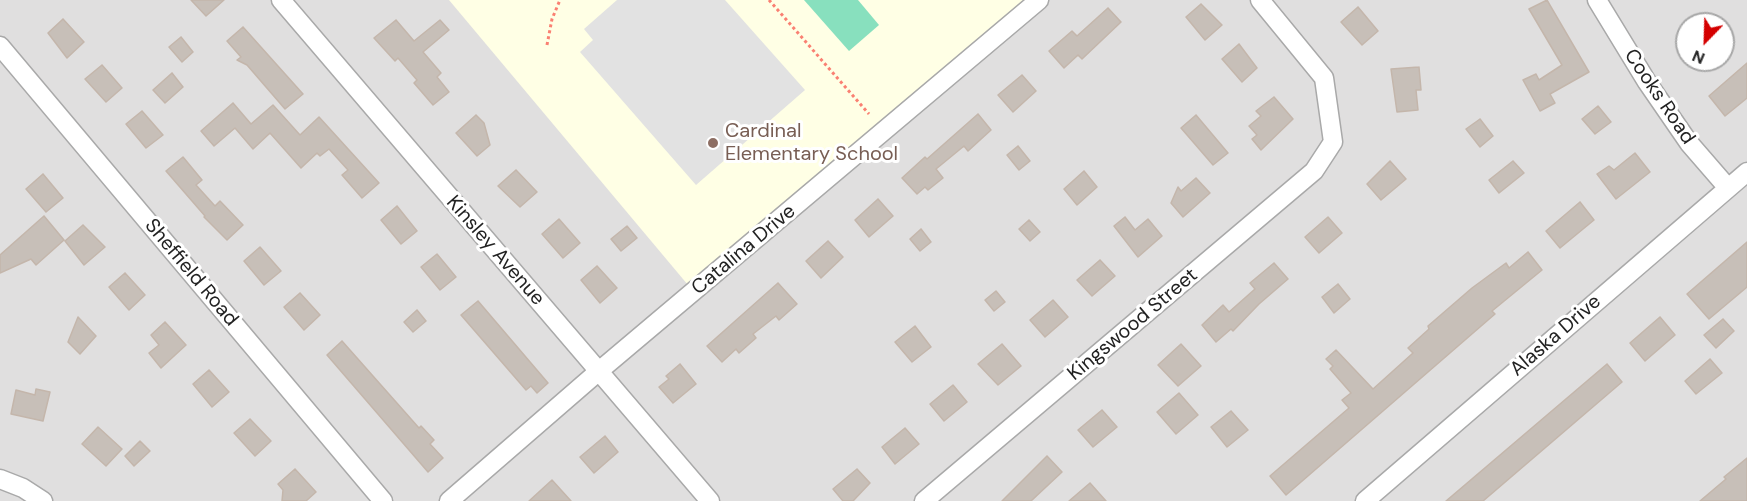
<!DOCTYPE html>
<style>
body{margin:0}
#map{position:relative;width:1747px;height:501px;overflow:hidden;background:#f2efe9;font-family:"DM Sans",sans-serif}
canvas{display:block}
.north{position:absolute;left:1675px;top:12px;width:60px;height:60px;box-sizing:border-box;background:#fff;border:2px solid #a7a7a7;border-radius:50%;rotate:203deg;font-size:16px;font-weight:700;line-height:24px;text-align:center;color:#222}
.north::after{content:'';display:block;margin:auto;width:21px;height:27px;background:#d40000;clip-path:polygon(50% 0,100% 100%,50% 72%,0 100%)}
</style>
<div id="map">
<canvas width="1747" height="501"></canvas>
<div class="north">N</div>
</div>
<script>
const context = document.querySelector('canvas').getContext('2d');
context.lineJoin = 'round';
function fill(path, color) {
  context.fillStyle = color;
  context.fill(path, 'evenodd');
}
function shape(rows) {
  const path = new Path2D();
  for (const r of rows) {
    path.moveTo(r[0], r[1]);
    for (let i = 2; i < r.length; i += 2) path.lineTo(r[i], r[i + 1]);
  }
  return path;
}
function stroke(path, color, width, dash) {
  context.strokeStyle = color;
  context.lineWidth = width;
  context.lineCap = dash ? 'butt' : 'round';
  context.setLineDash(dash || []);
  context.stroke(path);
}
function drawText(font, color, halo, rows, align = 'center') {
  context.font = font + ' "DM Sans",sans-serif';
  context.lineWidth = 6;
  context.setLineDash([]);
  context.textBaseline = 'middle';
  context.strokeStyle = halo;
  context.fillStyle = color;
  for (const [text, x, y, turn = 0] of rows) {
    context.save();
    context.translate(x, y);
    context.rotate((+turn || 0) * Math.PI / 180);
    context.textAlign = isNaN(turn) ? turn : align;
    if (halo) context.strokeText(text, 0, 0);
    context.fillText(text, 0, 0);
    context.restore();
  }
}
fill(shape([
 [0,0,1747,0,1747,501,0,501],
 [1687,24,1723,24,1723,60,1687,60]
]), '#e0dfdf');
fill(shape([
 [449,0,1025,0,688,285]
]), '#ffffe5');
fill(shape([
 [804,0,858,0,879,25,849,51]
]), '#88e0be');
fill(shape([
 [617,0,725,0,805,90,696,185,580,52,593,40,584,29]
]), '#e2e2e2');
const building = shape([
 [191,0,224,0,206,16,191,0],
 [1547,0,1589,72,1550,94,1555,103,1540,111,1523,80,1536,74,1539,80,1562,65,1529,9,1547,0],
 [1201,4,1222,25,1205,40,1186,17,1201,4],
 [1358,7,1378,31,1362,45,1341,22,1358,7],
 [1108,8,1121,22,1082,59,1078,55,1064,68,1049,51,1072,31,1077,36,1108,8],
 [63,19,84,42,67,58,48,33,63,19],
 [396,20,414,41,440,20,449,30,423,52,441,73,437,77,449,92,433,105,414,83,417,80,398,58,395,61,374,38,396,20],
 [243,27,303,94,285,109,247,65,237,60,241,57,227,41,243,27],
 [181,37,193,52,182,62,169,47,181,37],
 [1239,44,1257,68,1242,82,1222,59,1239,44],
 [1747,63,1747,98,1725,116,1709,96,1747,63],
 [102,65,122,88,106,102,85,79,102,65],
 [1419,67,1421,90,1416,90,1418,110,1397,112,1391,69,1419,67],
 [172,73,183,87,165,103,153,90,172,73],
 [1022,75,1036,91,1013,112,998,95,1022,75],
 [1274,97,1293,119,1261,150,1252,139,1257,135,1249,126,1261,116,1256,111,1274,97],
 [233,103,251,124,273,105,300,135,319,117,379,183,362,198,342,175,348,170,329,149,320,156,317,153,301,168,270,133,253,149,235,128,214,146,201,131,233,103],
 [1598,106,1611,122,1595,134,1582,119,1598,106],
 [142,111,163,135,146,148,126,124,142,111],
 [978,114,991,130,968,151,964,146,936,169,943,178,928,190,925,187,917,194,902,178,925,157,927,159,978,114],
 [476,115,484,123,490,145,477,156,456,133,476,115],
 [1196,115,1228,153,1213,165,1181,128,1196,115],
 [1480,119,1493,136,1480,147,1466,129,1480,119],
 [1018,146,1030,161,1019,170,1007,155,1018,146],
 [1635,153,1650,172,1616,199,1597,174,1609,166,1614,170,1635,153],
 [183,157,202,180,196,185,215,206,220,201,243,225,227,240,204,217,205,216,166,171,183,157],
 [1390,161,1406,179,1381,200,1367,184,1390,161],
 [1513,161,1524,173,1499,193,1489,180,1513,161],
 [516,170,537,192,520,207,498,186,516,170],
 [1084,171,1097,187,1077,205,1064,189,1084,171],
 [43,174,63,198,46,212,26,189,43,174],
 [1196,178,1210,193,1183,217,1171,203,1178,187,1181,191,1196,178],
 [878,199,893,216,869,237,855,220,878,199],
 [1580,202,1594,220,1560,248,1546,231,1580,202],
 [397,206,417,231,401,244,381,220,397,206],
 [44,216,64,240,36,265,31,259,0,273,0,255,44,216],
 [1125,217,1135,230,1148,219,1162,236,1138,257,1114,226,1125,217],
 [1328,217,1342,233,1319,253,1305,237,1328,217],
 [559,219,580,243,563,258,542,234,559,219],
 [1029,220,1040,232,1030,241,1019,229,1029,220],
 [83,225,105,247,84,265,65,241,83,225],
 [627,226,637,238,621,251,611,239,627,226],
 [921,229,931,242,920,251,910,239,921,229],
 [828,241,843,257,821,278,806,261,828,241],
 [1747,242,1747,287,1709,319,1687,294,1747,242],
 [260,247,281,271,264,285,244,261,260,247],
 [1528,252,1542,270,1492,311,1495,314,1286,495,1270,476,1349,408,1342,400,1351,393,1330,369,1333,366,1326,359,1336,350,1373,389,1413,353,1408,348,1429,329,1428,326,1472,288,1506,263,1509,268,1528,252],
 [437,254,456,277,440,290,421,267,437,254],
 [1100,260,1115,276,1092,296,1077,280,1100,260],
 [1274,263,1288,279,1259,304,1233,331,1231,329,1216,342,1202,325,1223,305,1229,312,1255,289,1250,283,1274,263],
 [597,266,617,288,600,303,581,280,597,266],
 [125,273,145,295,129,310,109,287,125,273],
 [778,283,797,304,779,320,776,316,753,334,756,338,739,353,736,349,722,362,707,346,778,283],
 [1338,284,1350,299,1334,313,1322,297,1338,284],
 [996,291,1005,302,994,311,985,300,996,291],
 [300,293,320,315,304,330,284,307,300,293],
 [1053,300,1068,317,1045,337,1030,320,1053,300],
 [478,301,548,383,537,393,531,386,526,390,461,315,478,301],
 [417,310,426,321,413,332,404,322,417,310],
 [78,317,96,336,80,354,68,342,78,317],
 [1660,317,1675,335,1645,361,1630,343,1660,317],
 [1723,319,1734,331,1716,348,1704,335,1723,319],
 [165,322,186,345,161,368,149,353,159,345,151,335,165,322],
 [915,326,931,347,912,362,895,342,915,326],
 [342,341,419,428,421,426,434,440,430,444,443,458,428,472,327,355,342,341],
 [1002,344,1021,366,998,385,978,364,1002,344],
 [1181,344,1201,366,1178,386,1158,365,1181,344],
 [1710,359,1722,373,1696,394,1685,381,1710,359],
 [680,364,696,384,673,403,659,387,669,379,666,376,680,364],
 [1607,364,1622,382,1483,501,1446,501,1607,364],
 [209,370,229,392,212,407,193,384,209,370],
 [953,385,967,402,944,421,930,404,953,385],
 [36,389,50,392,43,421,11,414,16,390,35,395,36,389],
 [1179,393,1198,415,1176,434,1157,412,1179,393],
 [1102,410,1117,427,1093,447,1078,430,1102,410],
 [1231,411,1248,430,1227,447,1211,427,1231,411],
 [250,419,271,441,255,456,234,433,250,419],
 [98,427,122,449,106,466,82,444,98,427],
 [905,428,919,444,895,464,882,447,905,428],
 [605,436,618,452,594,473,580,457,605,436],
 [140,441,150,451,134,466,125,456,140,441],
 [1047,456,1062,472,1031,501,1002,501,1047,456],
 [1747,458,1747,501,1700,501,1726,479,1724,477,1747,458],
 [295,469,316,492,306,501,282,501,283,490,278,484,295,469],
 [857,469,870,483,853,501,843,501,833,489,857,469],
 [552,480,571,501,529,501,552,480],
 [1090,483,1106,501,1069,501,1090,483]
]);
fill(building, '#c7bfb8');
stroke(building, '#c4b6ab', 1.5);
const street = shape([
 [281,0,710,501],
 [1597,0,1647,82,1689,143,1728,188],
 [0,46,383,501],
 [0,479,23,488,43,501],
 [449,501,599,371,1039,0],
 [924,501,1314,171,1333,142,1324,78,1260,0],
 [1365,501,1747,172]
]);
stroke(street, '#a9a9a9', 21);
stroke(shape([
 [769,0,869,114],
 [547,45,552,19,560,0]
]), '#fa8072', 3, [3, 3]);
stroke(street, '#fff', 18);
for (const [x, y, r, color] of [
 [713,143,6,"#8d6e63"]
]) {
  const dot = new Path2D();
  dot.arc(x, y, r, 0, 2 * Math.PI);
  context.fillStyle = color;
  context.fill(dot);
  stroke(dot, '#fff', 2);
}
drawText('20px', '#222', '#fff', [
 ["Cooks Road",1659,97,56],
 ["Catalina Drive",744,250,-40],
 ["Kinsley Avenue",495,251,49],
 ["Sheffield Road",191,273,50],
 ["Kingswood Street",1133,325,-40],
 ["Alaska Drive",1556,336,-41]
]);
drawText('20px', '#785e54', '#fff', [
 ["Cardinal",725,132],
 ["Elementary School",725,155]
], 'left');
</script>
